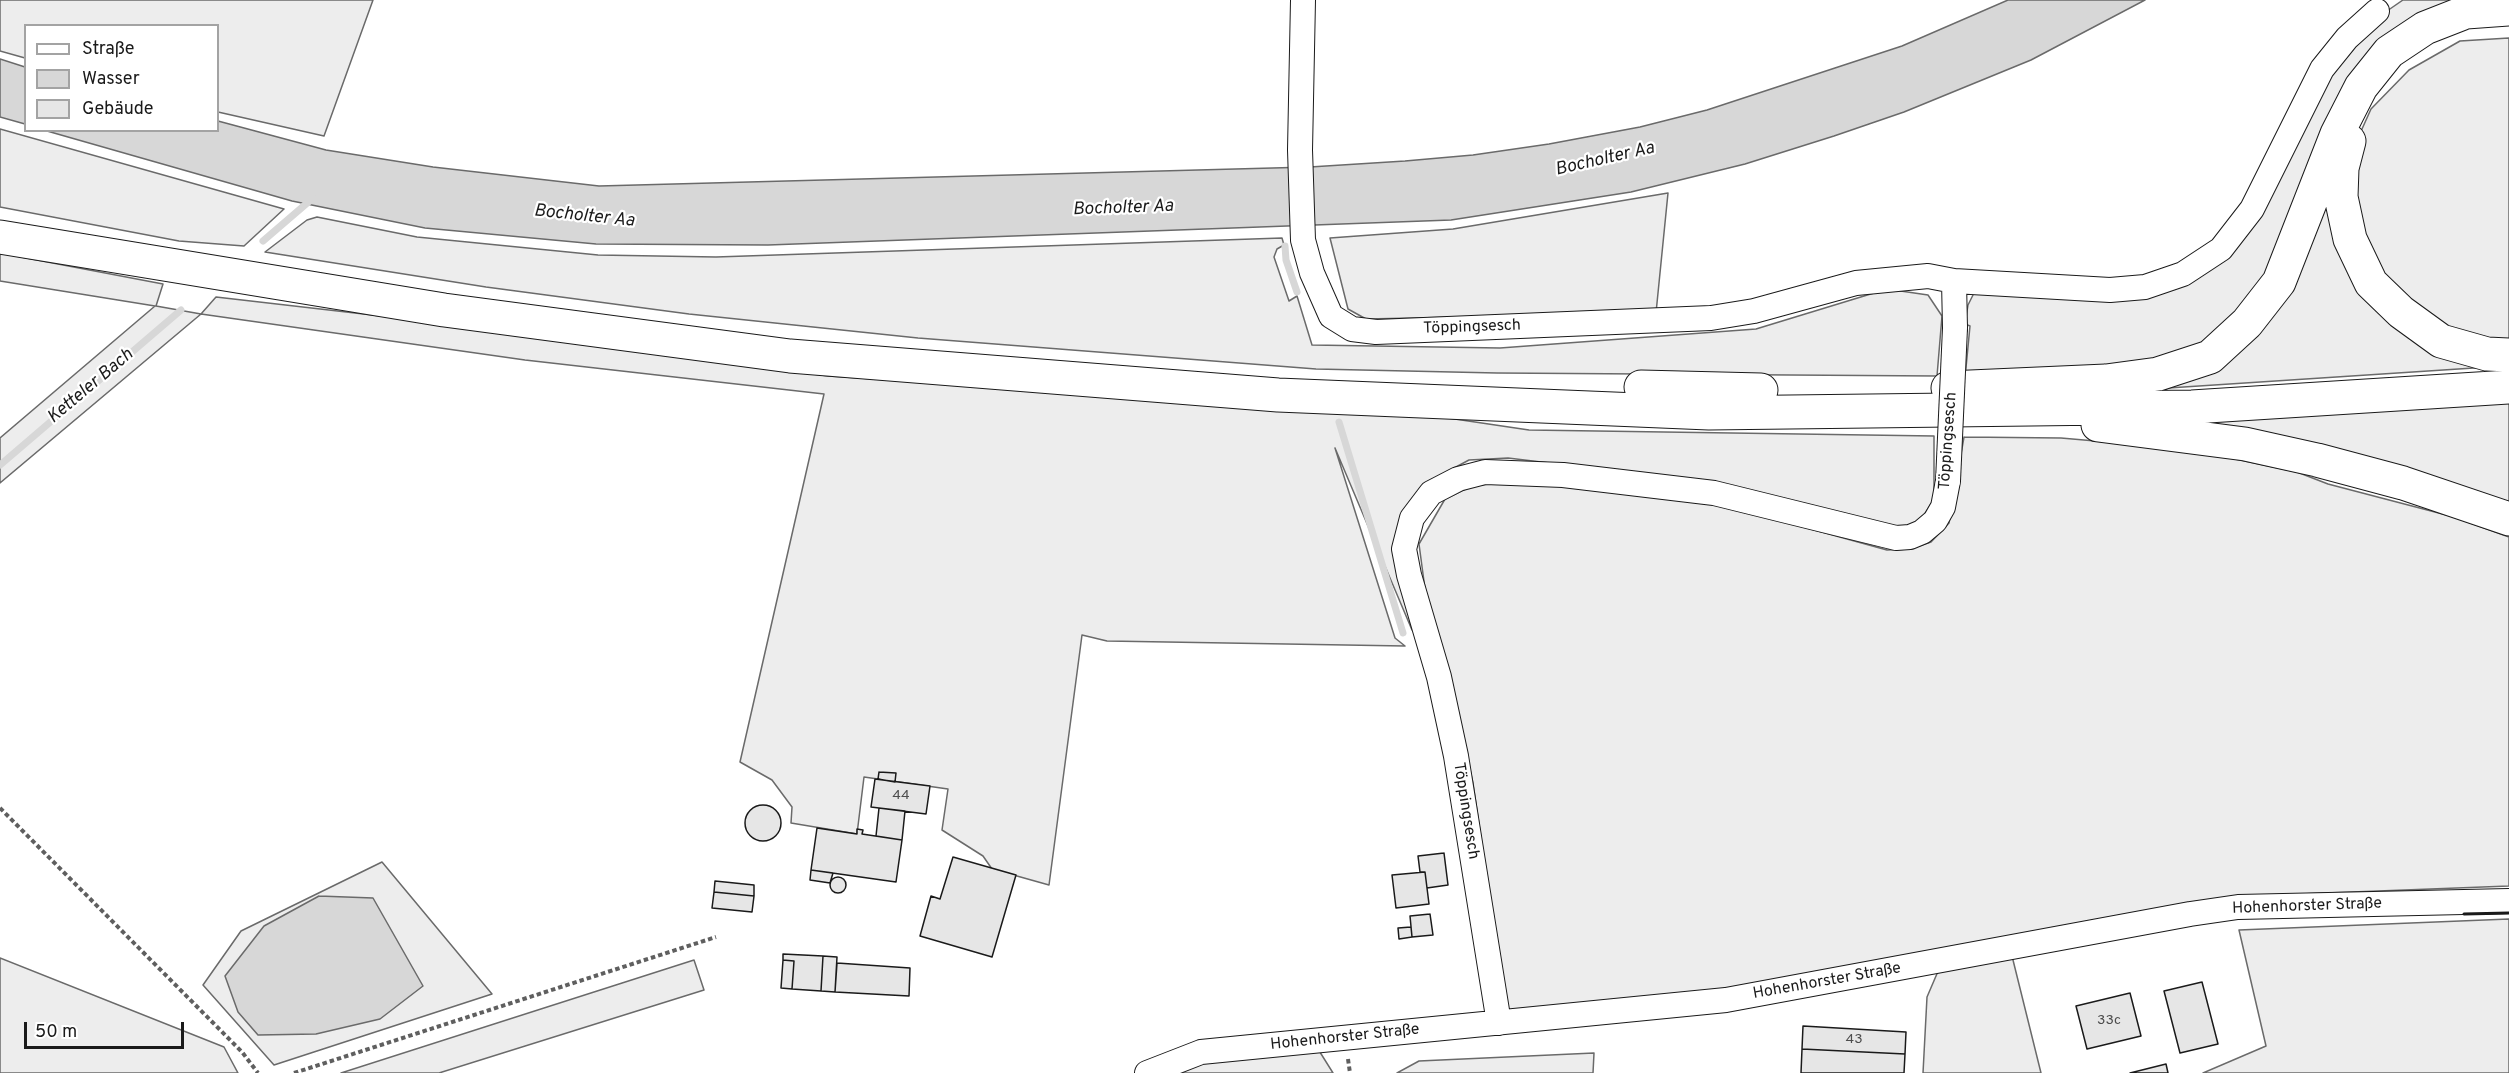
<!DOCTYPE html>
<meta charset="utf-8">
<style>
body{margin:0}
#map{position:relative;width:2509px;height:1073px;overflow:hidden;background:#fff;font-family:Overpass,sans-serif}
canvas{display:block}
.legend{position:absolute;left:24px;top:24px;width:195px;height:108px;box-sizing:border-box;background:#fff;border:2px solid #a3a3a3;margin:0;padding:8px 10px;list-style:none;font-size:18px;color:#1a1a1a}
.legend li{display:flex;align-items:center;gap:12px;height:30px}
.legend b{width:30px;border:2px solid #a3a3a3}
.scale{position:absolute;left:24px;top:1022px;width:160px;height:27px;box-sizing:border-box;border:3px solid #1a1a1a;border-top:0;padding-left:8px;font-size:18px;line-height:21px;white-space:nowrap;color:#1a1a1a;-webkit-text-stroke:4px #fff;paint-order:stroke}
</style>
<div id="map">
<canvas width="2509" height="1073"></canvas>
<ul class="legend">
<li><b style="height:8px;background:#fff"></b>Straße</li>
<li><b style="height:16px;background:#d7d7d7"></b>Wasser</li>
<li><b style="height:16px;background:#e6e6e6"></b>Gebäude</li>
</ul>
<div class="scale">50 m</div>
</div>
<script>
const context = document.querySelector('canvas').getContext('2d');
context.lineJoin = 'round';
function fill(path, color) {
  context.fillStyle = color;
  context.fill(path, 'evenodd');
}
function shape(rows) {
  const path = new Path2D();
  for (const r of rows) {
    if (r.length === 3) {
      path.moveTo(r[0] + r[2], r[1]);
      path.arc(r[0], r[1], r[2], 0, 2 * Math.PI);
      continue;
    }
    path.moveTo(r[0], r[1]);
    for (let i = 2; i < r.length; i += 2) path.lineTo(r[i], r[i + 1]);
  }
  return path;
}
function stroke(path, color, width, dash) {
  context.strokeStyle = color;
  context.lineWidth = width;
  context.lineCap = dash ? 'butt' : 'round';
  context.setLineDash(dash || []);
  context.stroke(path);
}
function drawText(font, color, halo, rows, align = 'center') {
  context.font = font + ' Overpass,sans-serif';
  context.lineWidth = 4.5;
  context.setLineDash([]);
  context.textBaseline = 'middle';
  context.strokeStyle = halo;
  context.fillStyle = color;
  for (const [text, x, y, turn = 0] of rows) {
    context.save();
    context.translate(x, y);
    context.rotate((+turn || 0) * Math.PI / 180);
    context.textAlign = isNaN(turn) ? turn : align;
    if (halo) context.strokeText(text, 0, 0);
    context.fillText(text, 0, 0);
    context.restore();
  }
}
const built = shape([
 [0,0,373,0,324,136,218,112,218,26,26,26,25,58,0,51,0,0],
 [2403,0,2483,0,2411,26,2284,254,2238,323,2154,368,1965,378,1970,326,1965,324,1968,305,1975,291,2115,294,2226,253,2318,89,2387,11,2403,0],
 [2509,38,2509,344,2428,324,2365,252,2351,195,2353,149,2371,109,2409,70,2460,41,2509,38],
 [0,129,284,209,244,246,179,241,0,207,0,129],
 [1668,193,1656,313,1366,319,1348,309,1330,238,1453,229,1668,193],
 [2324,195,2341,239,2489,367,2138,390,2197,371,2324,195],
 [317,217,417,237,598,255,716,257,1282,238,1284,245,1277,249,1274,257,1289,301,1297,296,1312,345,1500,348,1756,329,1887,289,1928,295,1942,316,1937,376,1497,373,1316,369,918,338,689,314,486,287,265,252,307,220,317,217],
 [0,253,163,284,156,306,201,314,216,297,433,322,828,376,1421,414,1529,430,1934,436,1934,499,1919,523,1892,530,1640,474,1508,458,1469,460,1428,482,1394,548,1412,630,1335,448,1395,638,1405,646,1107,641,1082,635,1049,885,992,869,983,856,942,830,948,789,864,777,857,834,791,823,792,807,772,780,740,762,824,394,525,360,201,314,0,483,0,438,155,306,0,281,0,253],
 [2509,401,2509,509,2168,424,2509,401],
 [1964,437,2061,438,2164,447,2216,455,2297,472,2328,484,2454,517,2509,537,2509,886,2300,894,1764,983,1612,1004,1506,1010,1473,783,1444,655,1425,589,1419,544,1445,499,1472,486,1506,482,1653,494,1738,509,1887,550,1910,549,1931,542,1949,523,1964,437],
 [382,862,492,994,274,1065,203,985,241,931,382,862],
 [2509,919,2509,1073,2203,1073,2266,1046,2239,930,2509,919],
 [2012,956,2041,1073,1923,1073,1927,997,1939,969,2012,956],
 [0,958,224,1047,238,1073,0,1073,0,958],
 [694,960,704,990,439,1073,341,1073,694,960],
 [1318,1049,1333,1073,1166,1073,1200,1060,1318,1049],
 [1594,1053,1593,1073,1397,1073,1419,1061,1594,1053]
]);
fill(built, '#ededed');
stroke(built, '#6a6a6a', 1.5);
const water = shape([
 [2008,0,2145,0,2031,60,1904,112,1834,136,1745,164,1631,192,1451,220,768,245,596,244,425,228,292,201,47,131,218,130,218,121,326,150,433,167,599,186,1310,167,1405,161,1473,155,1549,144,1640,127,1707,110,1902,46,2008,0],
 [0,59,25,67,25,124,0,117,0,59],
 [319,896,373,898,423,986,380,1019,316,1034,258,1035,238,1012,225,976,264,926,319,896]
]);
fill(water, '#d7d7d7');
stroke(water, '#6a6a6a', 1.5);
stroke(shape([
 [263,241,313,198],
 [1285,246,1286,260,1297,292],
 [1339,422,1403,633],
 [0,465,181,310]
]), '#d7d7d7', 7);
const building = shape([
 [879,772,896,773,895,782,878,779,879,772],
 [875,779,930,786,926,814,871,807,875,779],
 [763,823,18],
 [879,808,905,811,902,840,876,836,879,808],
 [817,828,857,834,857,829,863,830,862,834,902,840,896,882,811,870,817,828],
 [1444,853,1448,885,1427,888,1425,872,1420,872,1418,856,1444,853],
 [953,857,1016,875,992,957,920,936,931,896,940,899,953,857],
 [811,870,833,873,830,883,810,880,811,870],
 [1425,872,1429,904,1396,908,1392,875,1425,872],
 [838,885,8],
 [715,881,754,885,754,896,714,892,715,881],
 [714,892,754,896,752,912,712,908,714,892],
 [1430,914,1433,935,1412,937,1410,916,1430,914],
 [1411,927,1412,937,1399,939,1398,928,1411,927],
 [783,954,823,956,821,991,792,989,794,961,783,960,783,954],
 [823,956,837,957,835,992,821,991,823,956],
 [783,960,794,961,792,989,781,988,783,960],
 [837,963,910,968,909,996,835,992,837,963],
 [2202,982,2218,1044,2180,1053,2164,991,2202,982],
 [2130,993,2141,1036,2087,1049,2076,1006,2130,993],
 [1803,1026,1906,1032,1905,1054,1802,1049,1803,1026],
 [1802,1049,1905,1054,1904,1073,1801,1073,1802,1049],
 [2166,1064,2168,1073,2130,1073,2166,1064]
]);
fill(building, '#e6e6e6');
stroke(building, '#1a1a1a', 1.5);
const minor = shape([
 [1303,0,1300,150,1303,240,1312,273,1331,316,1352,329,1376,332,1711,318,1754,311,1856,283,1928,276,1954,281,1955,328],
 [1954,281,2110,290,2145,287,2183,274,2221,249,2252,209,2322,69,2347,38,2377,11],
 [1499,1023,1456,756,1439,677,1409,575,1404,549,1412,518,1431,493,1458,479,1485,472,1563,475,1714,493,1896,538,1910,537,1922,532,1935,521,1943,507,1948,481],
 [1147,1073,1201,1052,1726,1000,2190,914,2238,907,2509,901]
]);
const highway = shape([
 [2349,141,2342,168,2341,197,2350,239,2371,283,2401,312,2441,341,2487,354,2509,355],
 [0,237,444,310,790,356,1278,395,1709,413,2192,407,2509,387],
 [1641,387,1761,390],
 [1948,388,2106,381,2158,374,2210,357,2247,323,2279,282,2337,134,2361,87,2389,52,2425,28,2466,12,2509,9],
 [2098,425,2245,444,2317,460,2403,483,2509,519]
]);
stroke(minor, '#1a1a1a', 26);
stroke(highway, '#1a1a1a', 35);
stroke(shape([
 [0,808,242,1052,258,1073],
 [1348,1059,1350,1073],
 [294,1073,716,937]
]), '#5f5f5f', 4, [4.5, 3]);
stroke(minor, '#fff', 24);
stroke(highway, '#fff', 33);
const minorBridge = shape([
 [1948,481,1955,328]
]);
stroke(minorBridge, '#1a1a1a', 26, []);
stroke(minorBridge, '#fff', 24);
stroke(shape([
 [2464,914,2509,913]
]), '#1a1a1a', 3);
drawText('14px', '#4d4d4d', null, [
 ["44",901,796],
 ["33c",2109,1021],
 ["43",1854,1040]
]);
drawText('16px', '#1a1a1a', '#fff', [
 ["Töppingsesch",1472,328,-2],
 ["Töppingsesch",1949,441,-86],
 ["Töppingsesch",1465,811,81],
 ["Hohenhorster Straße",2307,907,-2],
 ["Hohenhorster Straße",1827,982,-10],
 ["Hohenhorster Straße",1345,1038,-6]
]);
drawText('italic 18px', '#1a1a1a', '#fff', [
 ["Bocholter Aa",1605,160,-13],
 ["Bocholter Aa",1123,209,-2],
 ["Bocholter Aa",584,217,6],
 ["Ketteler Bach",91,387,-40]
]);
</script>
